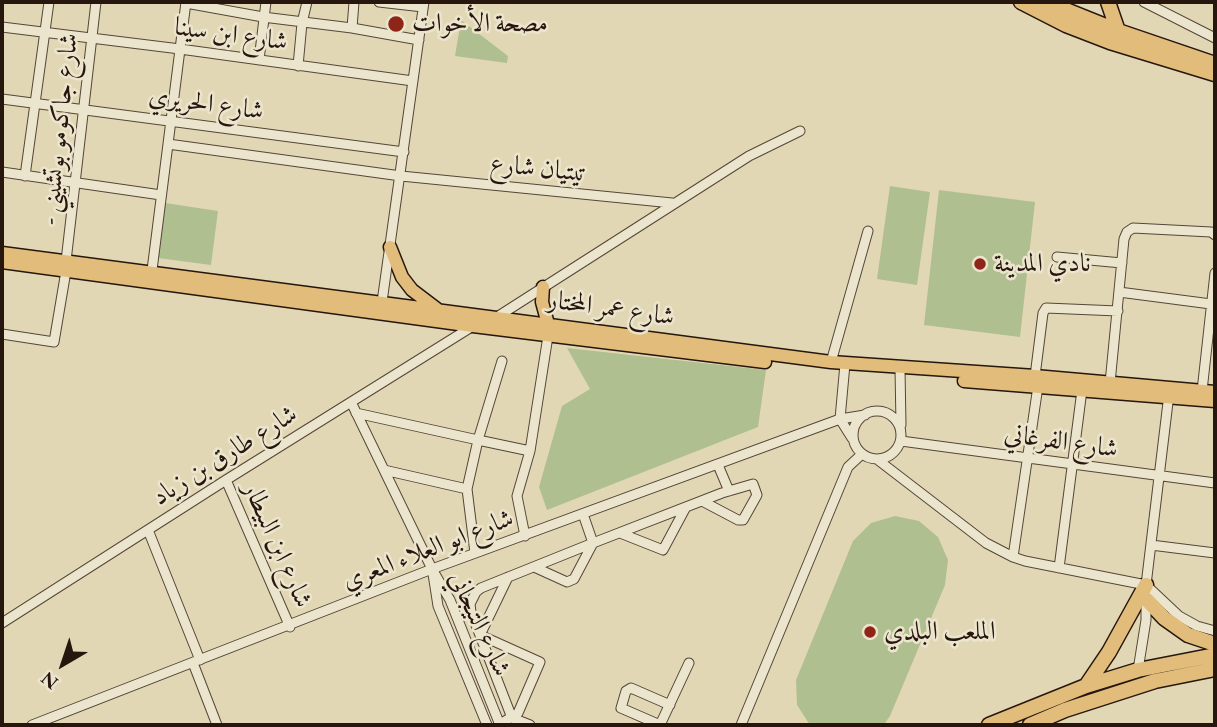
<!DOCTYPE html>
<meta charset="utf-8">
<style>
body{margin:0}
#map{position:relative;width:1217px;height:727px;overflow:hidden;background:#e2d7b4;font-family:"EB Garamond",serif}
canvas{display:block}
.frame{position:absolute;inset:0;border:4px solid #26160e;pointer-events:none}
.north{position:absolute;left:28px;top:629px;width:70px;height:70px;-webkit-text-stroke:5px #ece5ce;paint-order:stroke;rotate:219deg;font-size:19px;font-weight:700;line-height:28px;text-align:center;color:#26160e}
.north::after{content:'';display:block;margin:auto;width:24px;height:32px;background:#26160e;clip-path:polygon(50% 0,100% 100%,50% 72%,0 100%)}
</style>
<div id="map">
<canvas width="1217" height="727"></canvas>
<div class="frame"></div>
<div class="north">N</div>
</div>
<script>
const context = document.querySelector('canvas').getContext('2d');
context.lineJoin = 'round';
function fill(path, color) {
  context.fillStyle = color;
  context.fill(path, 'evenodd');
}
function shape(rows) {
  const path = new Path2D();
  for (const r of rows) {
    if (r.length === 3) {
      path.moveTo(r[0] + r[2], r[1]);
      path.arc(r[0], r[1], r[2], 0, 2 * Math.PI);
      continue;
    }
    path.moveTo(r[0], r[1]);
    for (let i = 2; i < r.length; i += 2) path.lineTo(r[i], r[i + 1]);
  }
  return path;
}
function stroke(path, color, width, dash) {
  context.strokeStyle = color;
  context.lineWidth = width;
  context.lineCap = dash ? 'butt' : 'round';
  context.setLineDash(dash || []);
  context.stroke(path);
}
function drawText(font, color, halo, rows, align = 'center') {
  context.font = font + ' "EB Garamond",Amiri,serif';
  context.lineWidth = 5;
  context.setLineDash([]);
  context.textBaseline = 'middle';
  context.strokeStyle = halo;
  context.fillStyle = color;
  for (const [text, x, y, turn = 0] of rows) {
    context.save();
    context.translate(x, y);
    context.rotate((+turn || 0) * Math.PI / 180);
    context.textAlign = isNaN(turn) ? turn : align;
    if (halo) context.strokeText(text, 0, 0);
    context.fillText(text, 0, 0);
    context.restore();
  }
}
fill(shape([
 [461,20,508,56,507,63,455,56],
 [890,186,930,192,917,285,877,279],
 [939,190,1035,202,1020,337,924,325],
 [165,203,218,211,211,265,158,258],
 [567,348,766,370,758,427,547,510,539,487,562,406,590,389],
 [895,516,919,521,938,537,948,560,945,585,890,716,885,723,883,725,810,725,797,705,796,680,853,541,871,523]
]), '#afbf90');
const minor = shape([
 [379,2,423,7],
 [1144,2,1215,38],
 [186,3,263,17,352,28,419,40],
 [2,27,180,49,413,81],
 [352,28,354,2],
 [259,60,266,2],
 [298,66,302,23,307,2],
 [2,99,404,152],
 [168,144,401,176,672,203],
 [2,172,161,195],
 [25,176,49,2],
 [1057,257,1122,263],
 [66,261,96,2],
 [151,278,186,2],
 [1119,292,1211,304],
 [381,309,424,2],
 [497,317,749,156,800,131],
 [2,334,54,342,66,271],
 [502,361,478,440,530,451,517,496,525,536],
 [831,362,868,231],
 [845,364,840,419,852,438],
 [900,369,901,425],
 [1035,376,1043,313,1046,308,1118,311],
 [1110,383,1124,239,1127,232,1133,228,1211,232,1215,235],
 [1202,391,1215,273],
 [351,402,432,569,450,600,500,725],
 [877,435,24],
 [356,413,478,440,467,489,475,553],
 [901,441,1215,483],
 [530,451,548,336],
 [878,460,986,543,1013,557,1025,561,1146,585,1179,616,1197,626,1215,631],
 [718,465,729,491],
 [384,470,467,489],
 [226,480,290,627],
 [148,530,200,660],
 [620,533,663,550,686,507],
 [1151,545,1215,553],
 [1013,557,1038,386],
 [534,567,567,582,574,579,593,543,583,514],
 [1059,568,1082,390],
 [433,574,438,606,487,725],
 [2,623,226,480,473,326],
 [193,663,217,725],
 [1138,670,1146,620,1146,585,1169,394],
 [500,724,518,713,540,662,480,635,508,577],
 [32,725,432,569,840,419,865,415],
 [530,725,512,718,471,612,470,604,476,592,481,588,593,543,722,493,753,484,757,495,743,520,738,520,702,501],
 [660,725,621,708,626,691,631,688,670,705],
 [660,725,689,663],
 [741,725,848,467,862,454]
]);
const major = shape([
 [390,247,402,277,412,290,437,309],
 [2,253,831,362,1035,376,1215,392],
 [2,262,473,326,765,362],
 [543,287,542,302,548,324],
 [964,381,1215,401]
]);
const highway = shape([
 [1021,2,1066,25,1110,42,1215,74],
 [1046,2,1118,31,1215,64],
 [1108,2,1118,31],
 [1147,600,1164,618,1188,635,1215,644],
 [1086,686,1109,652,1146,585],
 [989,725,1086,686,1138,670,1215,655],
 [1030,725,1065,710,1155,681,1215,669]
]);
stroke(minor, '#554638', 11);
stroke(major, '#26160e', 15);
stroke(highway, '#26160e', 17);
stroke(minor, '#ece5ce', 9);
stroke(major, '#e1bc7a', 12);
stroke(highway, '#e1bc7a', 14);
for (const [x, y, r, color] of [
 [396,24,9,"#8f2418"],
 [980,264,7,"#8f2418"],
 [870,632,7,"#8f2418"]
]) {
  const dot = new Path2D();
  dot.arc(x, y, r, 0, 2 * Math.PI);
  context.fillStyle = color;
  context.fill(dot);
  stroke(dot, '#ece5ce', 2.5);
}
drawText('26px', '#26160e', '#ece5ce', [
 ["مصحة الأخوات",412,24],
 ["نادي المدينة",994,264],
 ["الملعب البلدي",884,632]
], 'left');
drawText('26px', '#26160e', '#ece5ce', [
 ["شارع ابن سينا",231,35,8],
 ["شارع الحريري",206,104,8],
 ["- شارع جاكومو بوتشيني",60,129,-84],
 ["تيتيان شارع",538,169,6],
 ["شارع عمر المختار",611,309,8],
 ["شارع الفرغاني",1061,442,8],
 ["شارع طارق بن زياد",225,456,-32],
 ["شارع ابن البيطار",277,545,66],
 ["شارع ابو العلاء المعري",428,550,-21],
 ["شارع التيجاني",479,624,65]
]);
</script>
